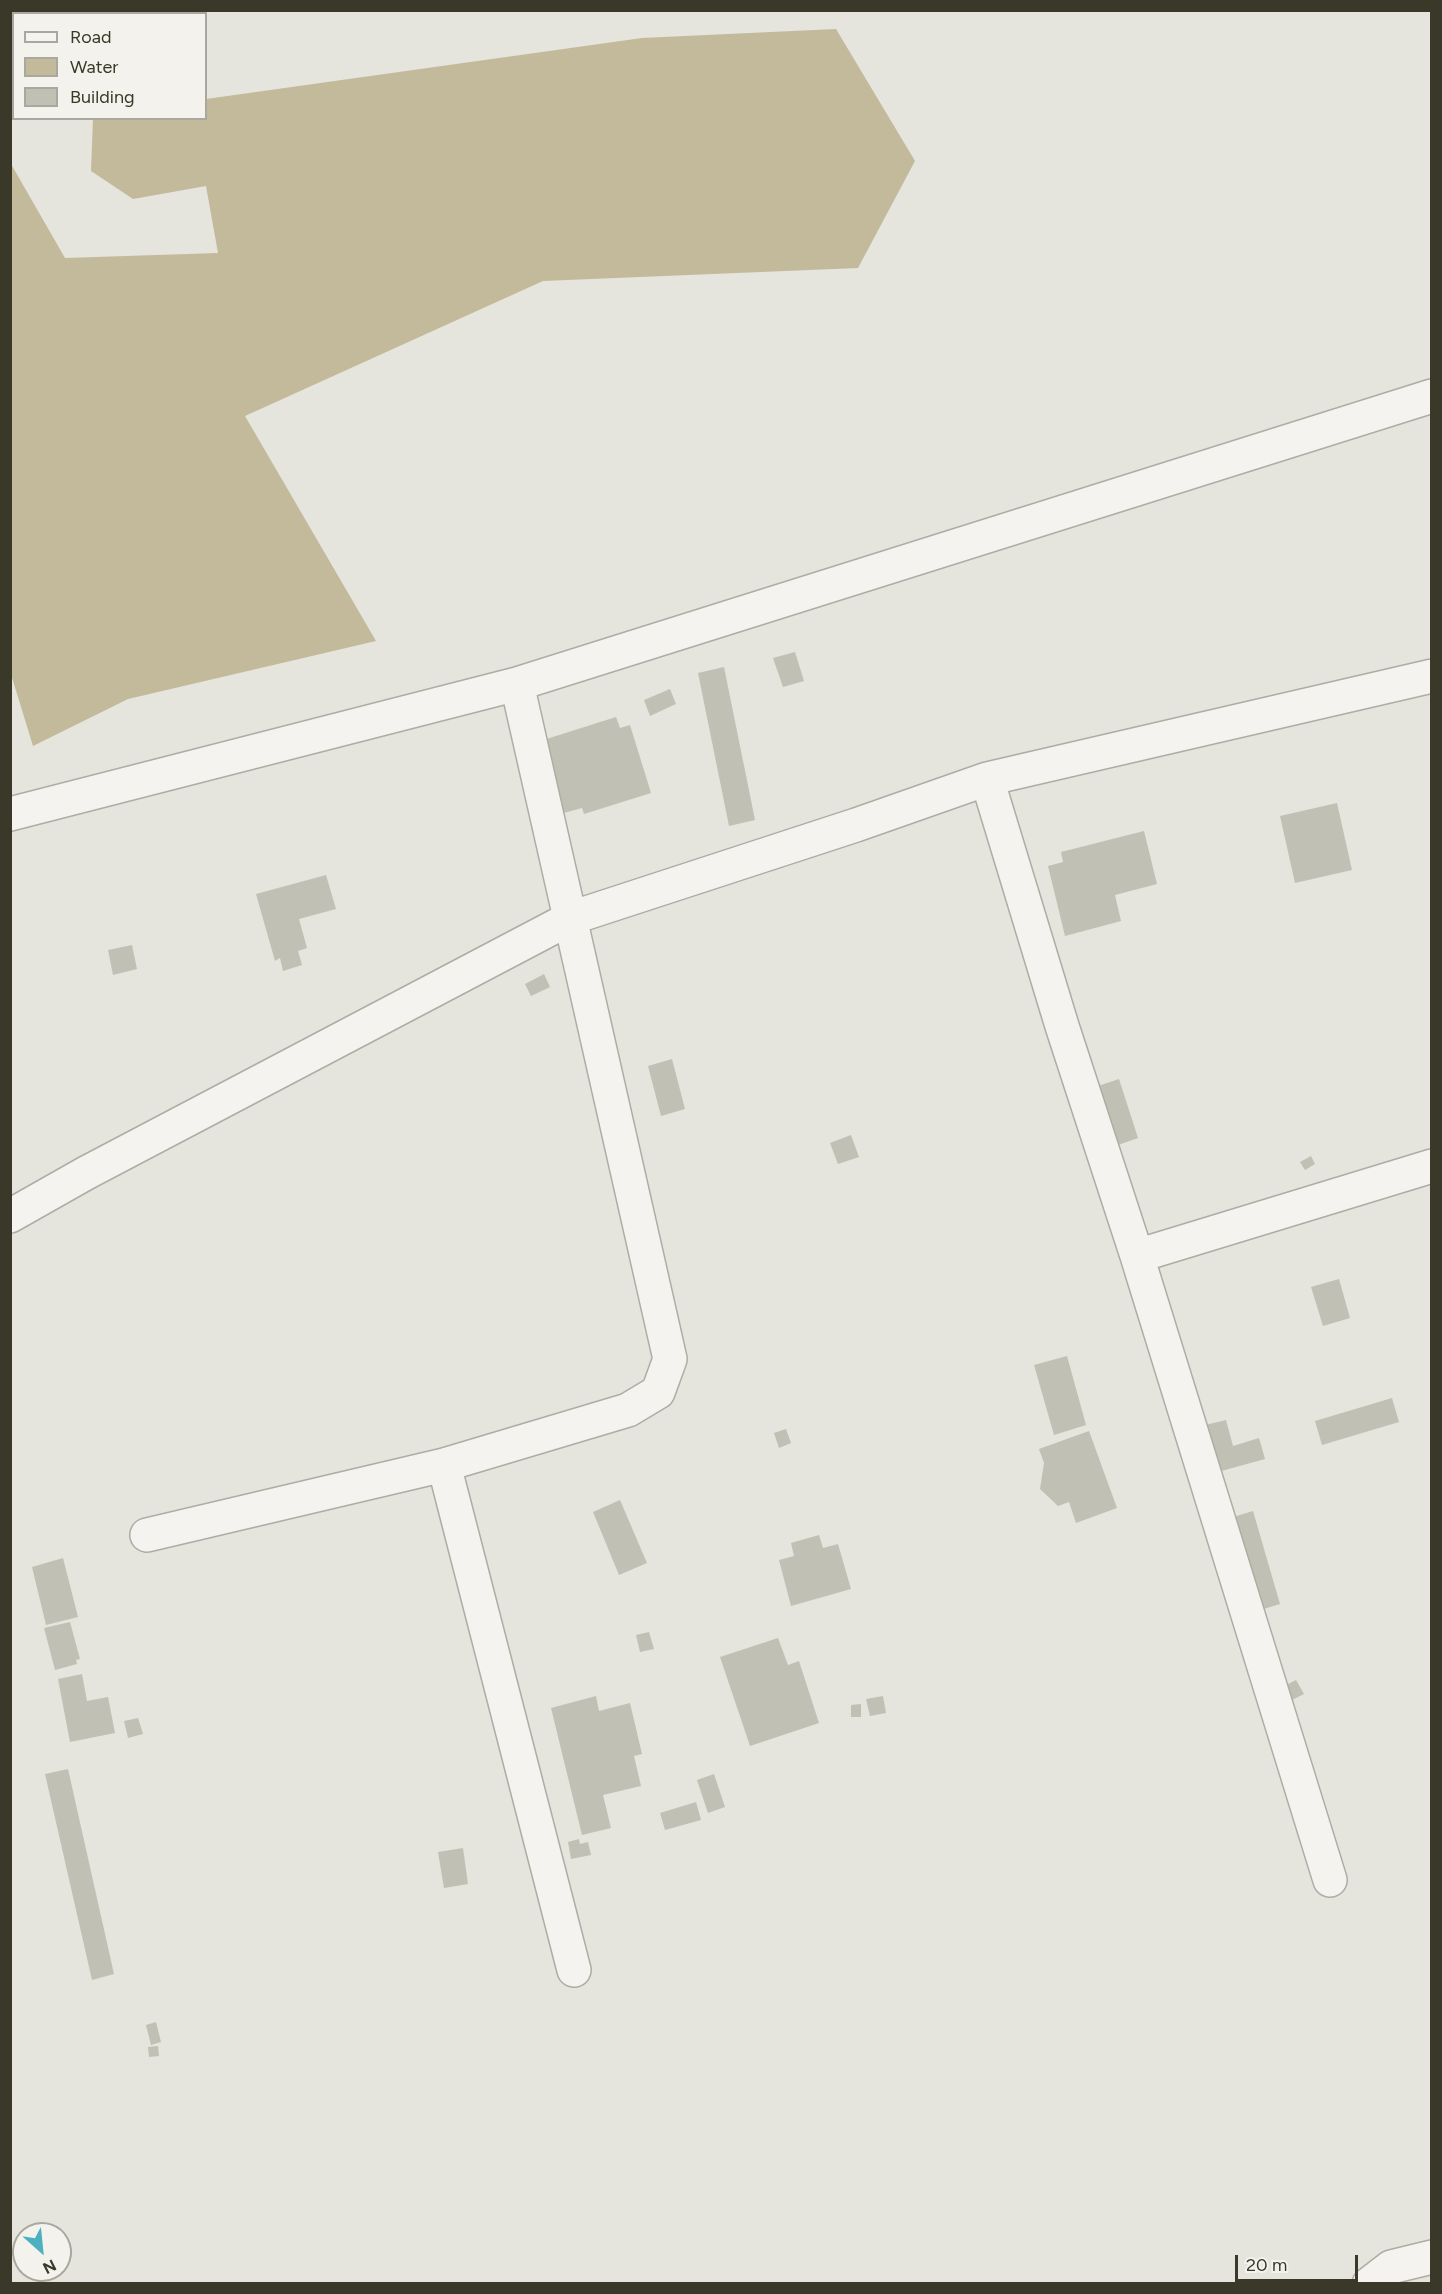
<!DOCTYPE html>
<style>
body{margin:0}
#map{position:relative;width:1442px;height:2294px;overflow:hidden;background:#e5e4dd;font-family:Figtree,sans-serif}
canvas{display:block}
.frame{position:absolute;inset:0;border:12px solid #3a3828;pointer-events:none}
.legend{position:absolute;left:12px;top:12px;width:195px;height:108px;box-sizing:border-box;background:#f3f2ec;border:2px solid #a9a89e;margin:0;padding:8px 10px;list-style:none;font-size:18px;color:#3a3828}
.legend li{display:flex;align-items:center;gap:12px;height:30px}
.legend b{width:30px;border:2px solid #a9a89e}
.north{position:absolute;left:12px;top:2222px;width:60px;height:60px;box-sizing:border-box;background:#f3f2ec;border:2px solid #a9a89e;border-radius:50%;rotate:153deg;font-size:16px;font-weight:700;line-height:24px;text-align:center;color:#3a3828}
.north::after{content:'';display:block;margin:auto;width:21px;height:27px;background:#4cb0c0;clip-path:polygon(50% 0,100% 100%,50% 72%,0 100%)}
.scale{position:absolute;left:1235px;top:2255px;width:123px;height:27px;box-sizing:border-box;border:3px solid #3a3828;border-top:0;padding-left:8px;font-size:18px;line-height:21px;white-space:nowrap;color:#3a3828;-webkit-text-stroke:4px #f3f2ec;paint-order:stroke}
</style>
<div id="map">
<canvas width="1442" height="2294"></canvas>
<div class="frame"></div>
<ul class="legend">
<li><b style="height:8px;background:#f4f3ef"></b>Road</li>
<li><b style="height:16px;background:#c2ba9a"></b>Water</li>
<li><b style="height:16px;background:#c1c0b4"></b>Building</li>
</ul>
<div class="north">N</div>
<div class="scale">20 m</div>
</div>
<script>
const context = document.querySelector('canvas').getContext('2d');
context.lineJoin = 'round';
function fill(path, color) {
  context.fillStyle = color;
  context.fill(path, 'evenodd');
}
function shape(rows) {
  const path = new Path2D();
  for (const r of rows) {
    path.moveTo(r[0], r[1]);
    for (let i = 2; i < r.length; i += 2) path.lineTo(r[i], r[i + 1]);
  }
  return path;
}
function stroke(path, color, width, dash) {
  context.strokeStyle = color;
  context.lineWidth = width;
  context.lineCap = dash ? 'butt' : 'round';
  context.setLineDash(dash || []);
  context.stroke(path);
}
fill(shape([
 [836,29,915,161,858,268,543,281,245,416,376,641,128,699,33,746,10,671,11,164,65,258,218,253,206,186,133,199,91,171,93,119,206,118,206,99,642,38]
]), '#c2ba9a');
fill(shape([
 [795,652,804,681,783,687,773,658],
 [724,667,755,820,729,826,698,673],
 [670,689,676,704,650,716,644,700],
 [616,717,620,728,630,725,651,793,584,814,582,808,560,814,537,742],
 [1337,803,1352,870,1295,883,1280,816],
 [1144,831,1157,884,1115,895,1121,921,1065,936,1048,866,1063,862,1061,852],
 [326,875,336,909,299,919,307,948,298,951,302,965,283,971,280,958,275,961,256,894],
 [132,945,137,969,113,975,108,950],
 [544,974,550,987,531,996,525,984],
 [672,1059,685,1109,661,1116,648,1066],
 [1119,1079,1138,1138,1118,1145,1098,1086],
 [851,1135,859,1157,838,1164,830,1143],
 [1311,1156,1315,1164,1305,1170,1300,1162],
 [1339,1279,1350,1318,1323,1326,1311,1287],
 [1067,1356,1086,1425,1054,1435,1034,1365],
 [1392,1398,1399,1422,1322,1445,1315,1421],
 [1226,1420,1233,1446,1259,1438,1265,1459,1214,1473,1201,1426],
 [786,1429,791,1443,779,1448,774,1433],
 [1089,1431,1117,1508,1076,1523,1069,1502,1058,1506,1040,1489,1044,1463,1039,1449],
 [620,1500,647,1563,619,1575,593,1512],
 [1253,1511,1280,1604,1257,1611,1230,1518],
 [819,1535,823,1548,838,1544,851,1589,791,1606,779,1560,794,1556,791,1543],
 [63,1558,78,1617,46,1625,32,1567],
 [70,1622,80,1659,76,1660,77,1664,55,1670,44,1628],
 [649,1632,654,1649,640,1652,636,1635],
 [778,1638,788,1665,799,1661,819,1723,750,1746,720,1657],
 [82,1674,87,1701,108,1697,115,1733,70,1742,58,1679],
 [1296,1680,1304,1694,1290,1701,1282,1687],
 [596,1696,599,1711,630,1703,642,1754,634,1756,641,1786,603,1795,611,1828,582,1835,551,1708],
 [883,1696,886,1713,870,1716,866,1699],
 [861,1704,861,1717,851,1717,851,1705],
 [138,1718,143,1734,128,1738,124,1721],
 [68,1769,114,1974,92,1980,45,1774],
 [714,1774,725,1807,708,1813,697,1780],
 [696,1802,701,1820,665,1830,660,1813],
 [579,1839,580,1844,588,1842,591,1855,571,1859,568,1842],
 [463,1848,468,1884,444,1888,438,1852],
 [156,2022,161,2042,151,2045,146,2025],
 [158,2046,159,2056,149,2057,148,2047]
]), '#c1c0b4');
const minor = shape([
 [517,684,1432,396],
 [987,779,1062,1026,1137,1256,1330,1880],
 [10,814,517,684,670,1359,658,1392,628,1410,444,1465,147,1535],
 [10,1216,86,1173,571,918,856,825,987,779,1432,676],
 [1137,1256,1432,1166],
 [444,1465,574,1970],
 [1369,2284,1391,2267,1432,2257]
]);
stroke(minor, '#aeada3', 36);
stroke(minor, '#f4f3ef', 33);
</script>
